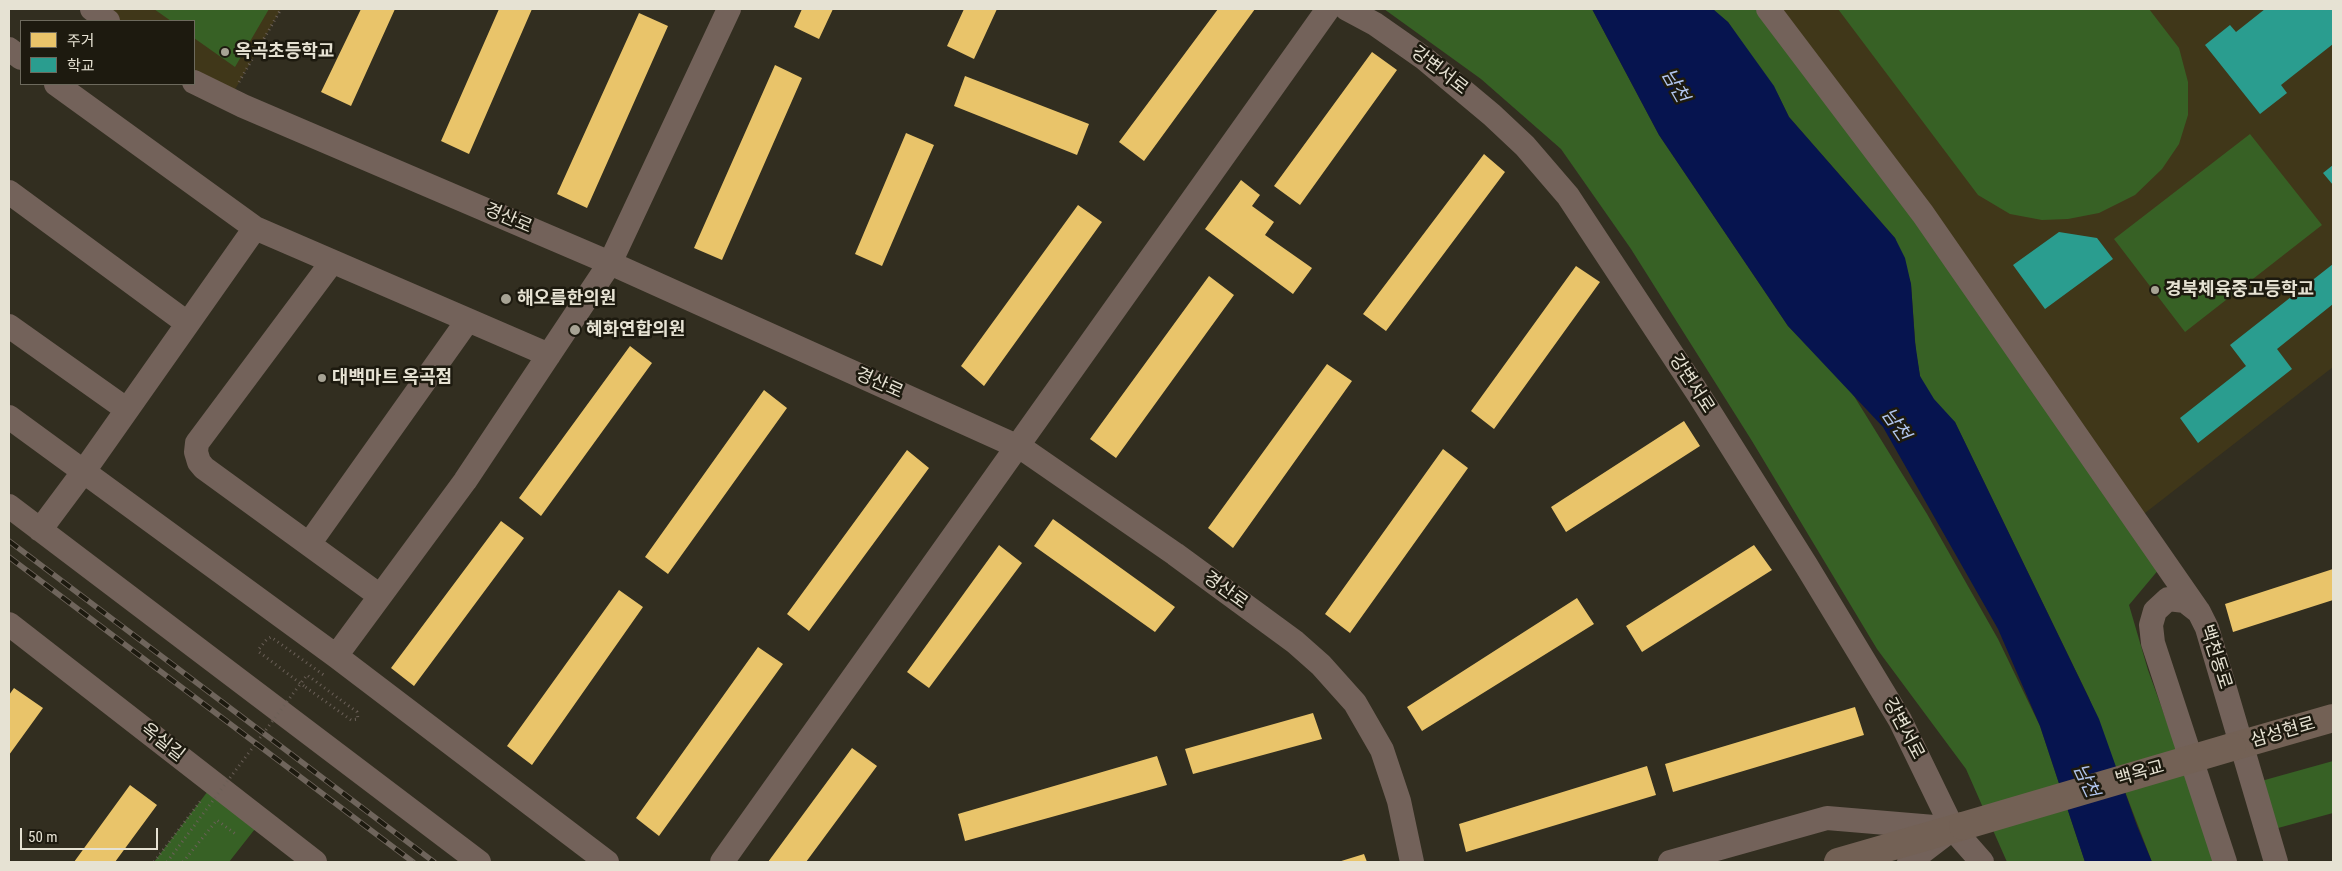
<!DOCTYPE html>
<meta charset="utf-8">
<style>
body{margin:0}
#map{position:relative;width:2342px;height:871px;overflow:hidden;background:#322e20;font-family:"Roboto Condensed","Noto Sans KR",sans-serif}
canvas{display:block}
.frame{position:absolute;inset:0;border:10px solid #e6e2d3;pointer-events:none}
.legend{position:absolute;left:20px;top:20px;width:175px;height:65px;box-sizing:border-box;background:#1d1a0f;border:1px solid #6d6a5d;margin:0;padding:6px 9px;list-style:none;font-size:15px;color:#e6e2d3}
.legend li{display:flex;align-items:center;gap:10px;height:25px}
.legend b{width:25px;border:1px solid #6d6a5d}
.scale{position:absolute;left:20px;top:828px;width:138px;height:22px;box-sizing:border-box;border:2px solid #e6e2d3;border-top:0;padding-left:6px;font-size:15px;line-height:18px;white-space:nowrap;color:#e6e2d3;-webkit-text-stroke:4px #1d1a0f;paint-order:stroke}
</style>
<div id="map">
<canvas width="2342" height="871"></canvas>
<div class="frame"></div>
<ul class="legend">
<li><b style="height:14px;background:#e9c46a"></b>주거</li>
<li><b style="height:14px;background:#2a9d8f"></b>학교</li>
</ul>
<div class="scale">50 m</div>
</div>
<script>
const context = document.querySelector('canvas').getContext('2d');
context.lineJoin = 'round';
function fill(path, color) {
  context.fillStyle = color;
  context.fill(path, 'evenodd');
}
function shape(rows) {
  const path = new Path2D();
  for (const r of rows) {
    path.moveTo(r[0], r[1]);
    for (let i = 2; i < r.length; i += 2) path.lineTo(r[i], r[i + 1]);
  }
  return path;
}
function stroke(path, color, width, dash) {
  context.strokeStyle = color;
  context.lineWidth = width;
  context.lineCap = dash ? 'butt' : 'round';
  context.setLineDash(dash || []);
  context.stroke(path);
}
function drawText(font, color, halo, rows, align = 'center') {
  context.font = font + ' "Roboto Condensed","Noto Sans KR",sans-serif';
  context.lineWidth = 5;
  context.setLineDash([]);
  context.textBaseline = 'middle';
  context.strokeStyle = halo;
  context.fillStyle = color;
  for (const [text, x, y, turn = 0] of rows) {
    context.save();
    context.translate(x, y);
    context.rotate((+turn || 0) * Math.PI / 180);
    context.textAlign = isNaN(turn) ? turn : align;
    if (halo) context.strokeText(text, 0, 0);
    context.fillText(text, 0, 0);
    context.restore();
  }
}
fill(shape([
 [92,9,281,9,229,100,194,82,194,21,108,21],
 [1768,9,2333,9,2333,367,2136,520]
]), '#403719');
fill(shape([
 [154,9,269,9,235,67,194,38,194,21,171,21],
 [1384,9,1592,9,1659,135,1788,326,1849,388,1927,514,1998,639,2040,726,2085,862,2007,862,1966,769,1877,649,1752,441,1631,249,1561,149,1481,79],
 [1710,9,1768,9,2165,562,2129,605,2148,670,2197,805,2213,862,2152,862,2089,698,1955,422,1928,399,1920,376,1916,353,1911,284,1895,238,1789,117,1778,95,1728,22],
 [1838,9,2149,9,2179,48,2188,82,2188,115,2179,144,2162,169,2135,195,2099,213,2068,219,2042,220,2010,214,1978,195],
 [2250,134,2322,225,2185,332,2114,239],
 [2333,761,2333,813,2267,831,2254,783],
 [214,783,262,820,229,862,154,862]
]), '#376125');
fill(shape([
 [1592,9,1713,9,1728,22,1774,86,1789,117,1895,238,1905,258,1911,284,1915,342,1920,376,1934,399,1955,422,2099,719,2137,826,2152,862,2085,862,2040,726,1998,629,1883,427,1788,326,1659,135]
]), '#06144f');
fill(shape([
 [361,9,395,9,351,106,321,92],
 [499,9,532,9,469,154,441,141],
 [802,9,833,9,819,39,794,27],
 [964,9,997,9,974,59,947,46],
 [1218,9,1255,9,1144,161,1119,142],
 [639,13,668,26,587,208,557,194],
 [1372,52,1397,70,1300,205,1274,186],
 [775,65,802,78,722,260,694,248],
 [965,76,1089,124,1077,155,954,106],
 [906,133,934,145,882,266,855,254],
 [1484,154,1505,172,1386,331,1363,314],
 [1241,180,1260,195,1252,206,1274,222,1265,235,1312,268,1293,294,1205,229],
 [1078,205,1102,222,984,386,961,366],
 [1576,266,1600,282,1494,429,1471,411],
 [1209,276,1234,295,1116,458,1090,439],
 [630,346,652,363,541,516,519,498],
 [1327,364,1352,381,1233,548,1208,528],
 [764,390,787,408,668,574,645,557],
 [1684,421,1700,446,1566,532,1551,507],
 [1443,449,1468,468,1350,633,1325,614],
 [907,450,929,468,809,631,787,614],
 [1053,519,1175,607,1155,632,1034,546],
 [501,521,524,538,414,686,391,668],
 [999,545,1022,563,929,688,907,672],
 [1754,545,1772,570,1642,652,1626,626],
 [2333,569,2333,600,2233,632,2225,604],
 [619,590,643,607,532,765,507,746],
 [1577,598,1594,624,1422,731,1407,707],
 [758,647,783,664,659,836,636,818],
 [14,688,43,708,9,755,9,695],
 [1855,707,1864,735,1673,792,1665,764],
 [1313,713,1322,739,1193,774,1185,749],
 [852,748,877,766,806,862,768,862],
 [1157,756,1167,785,965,841,958,814],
 [1647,766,1656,795,1466,852,1459,824],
 [130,785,157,805,115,862,74,862],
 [1364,854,1367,862,1338,862]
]), '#e9c46a');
fill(shape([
 [2265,9,2333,9,2333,44,2281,85,2287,93,2260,114,2205,45,2230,25,2236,32],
 [2333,165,2333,185,2323,173],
 [2059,232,2097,238,2113,259,2045,309,2013,265],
 [2333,264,2333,304,2277,349,2292,369,2198,443,2180,418,2246,366,2230,345]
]), '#2a9d8f');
stroke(shape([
 [239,82,281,9],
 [304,686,259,652,259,649,267,639,271,637,325,676],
 [154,862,202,799],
 [183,862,217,820,237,835]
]), '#6b6058', 3, [1, 4]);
stroke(shape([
 [92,9,108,21],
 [1347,9,1375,24,1425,59,1492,115,1525,146,1568,196,1699,395,1806,565,1900,720,1953,829,1982,862],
 [1768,9,1923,214,2199,612],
 [9,49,21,58],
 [194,82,243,106,610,263,1023,449,1175,554,1295,642,1321,665,1355,703,1382,750,1399,801,1412,862],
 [56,84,255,228,549,355],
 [9,192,187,323],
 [332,262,197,443,196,452,199,462,204,468,380,596],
 [9,326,126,409],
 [9,417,336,656,607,862],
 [9,506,479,862],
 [40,530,84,471,255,228],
 [309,544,468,320],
 [9,624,315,862],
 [336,656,465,481,610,263,729,9],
 [722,862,1328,9],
 [1670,862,1827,818,1946,828],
 [1909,862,1947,833],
 [2225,862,2153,643,2151,625,2155,611,2168,599,2185,601,2199,612,2207,628,2276,862]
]), '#73625a', 24);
stroke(shape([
 [2232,747,2333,718],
 [1838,862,1963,826]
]), '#736155', 28);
const rail = shape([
 [9,541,434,862],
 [9,557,413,862]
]);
stroke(rail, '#6f655c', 5.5);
stroke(rail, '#1d1a0f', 4, [11]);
stroke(shape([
 [167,862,307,675,357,712,358,719,351,720,304,686]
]), '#6b6058', 3, [1, 4]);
stroke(shape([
 [1963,826,2232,747]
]), '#736155', 28);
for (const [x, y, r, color] of [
 [225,52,5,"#a7a394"],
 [2155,290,5,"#a7a394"],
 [506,299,6,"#a7a394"],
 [575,330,6,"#a7a394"],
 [322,378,5,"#a7a394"]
]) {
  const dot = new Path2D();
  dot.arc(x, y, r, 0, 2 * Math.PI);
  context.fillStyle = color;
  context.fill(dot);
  stroke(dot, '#1d1a0f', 2);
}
drawText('bold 18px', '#e6e2d3', '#1d1a0f', [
 ["옥곡초등학교",235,52],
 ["경북체육중고등학교",2165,290],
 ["해오름한의원",517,299],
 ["혜화연합의원",586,330],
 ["대백마트 옥곡점",332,378]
], 'left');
drawText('18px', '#e6e2d3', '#1d1a0f', [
 ["강변서로",1439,71,38],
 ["경산로",508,219,23],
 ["경산로",879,384,24],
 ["강변서로",1691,384,57],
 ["경산로",1225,591,36],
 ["백천동로",2215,657,72],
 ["강변서로",1903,729,62],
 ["삼성현로",2283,733,-16],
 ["옥실길",162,743,38],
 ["백옥교",2140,774,-16]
]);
drawText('italic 19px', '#b1c5ed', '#1d1a0f', [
 ["남천",1674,86,60],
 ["남천",1895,425,55],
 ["남천",2085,781,65]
]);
</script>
